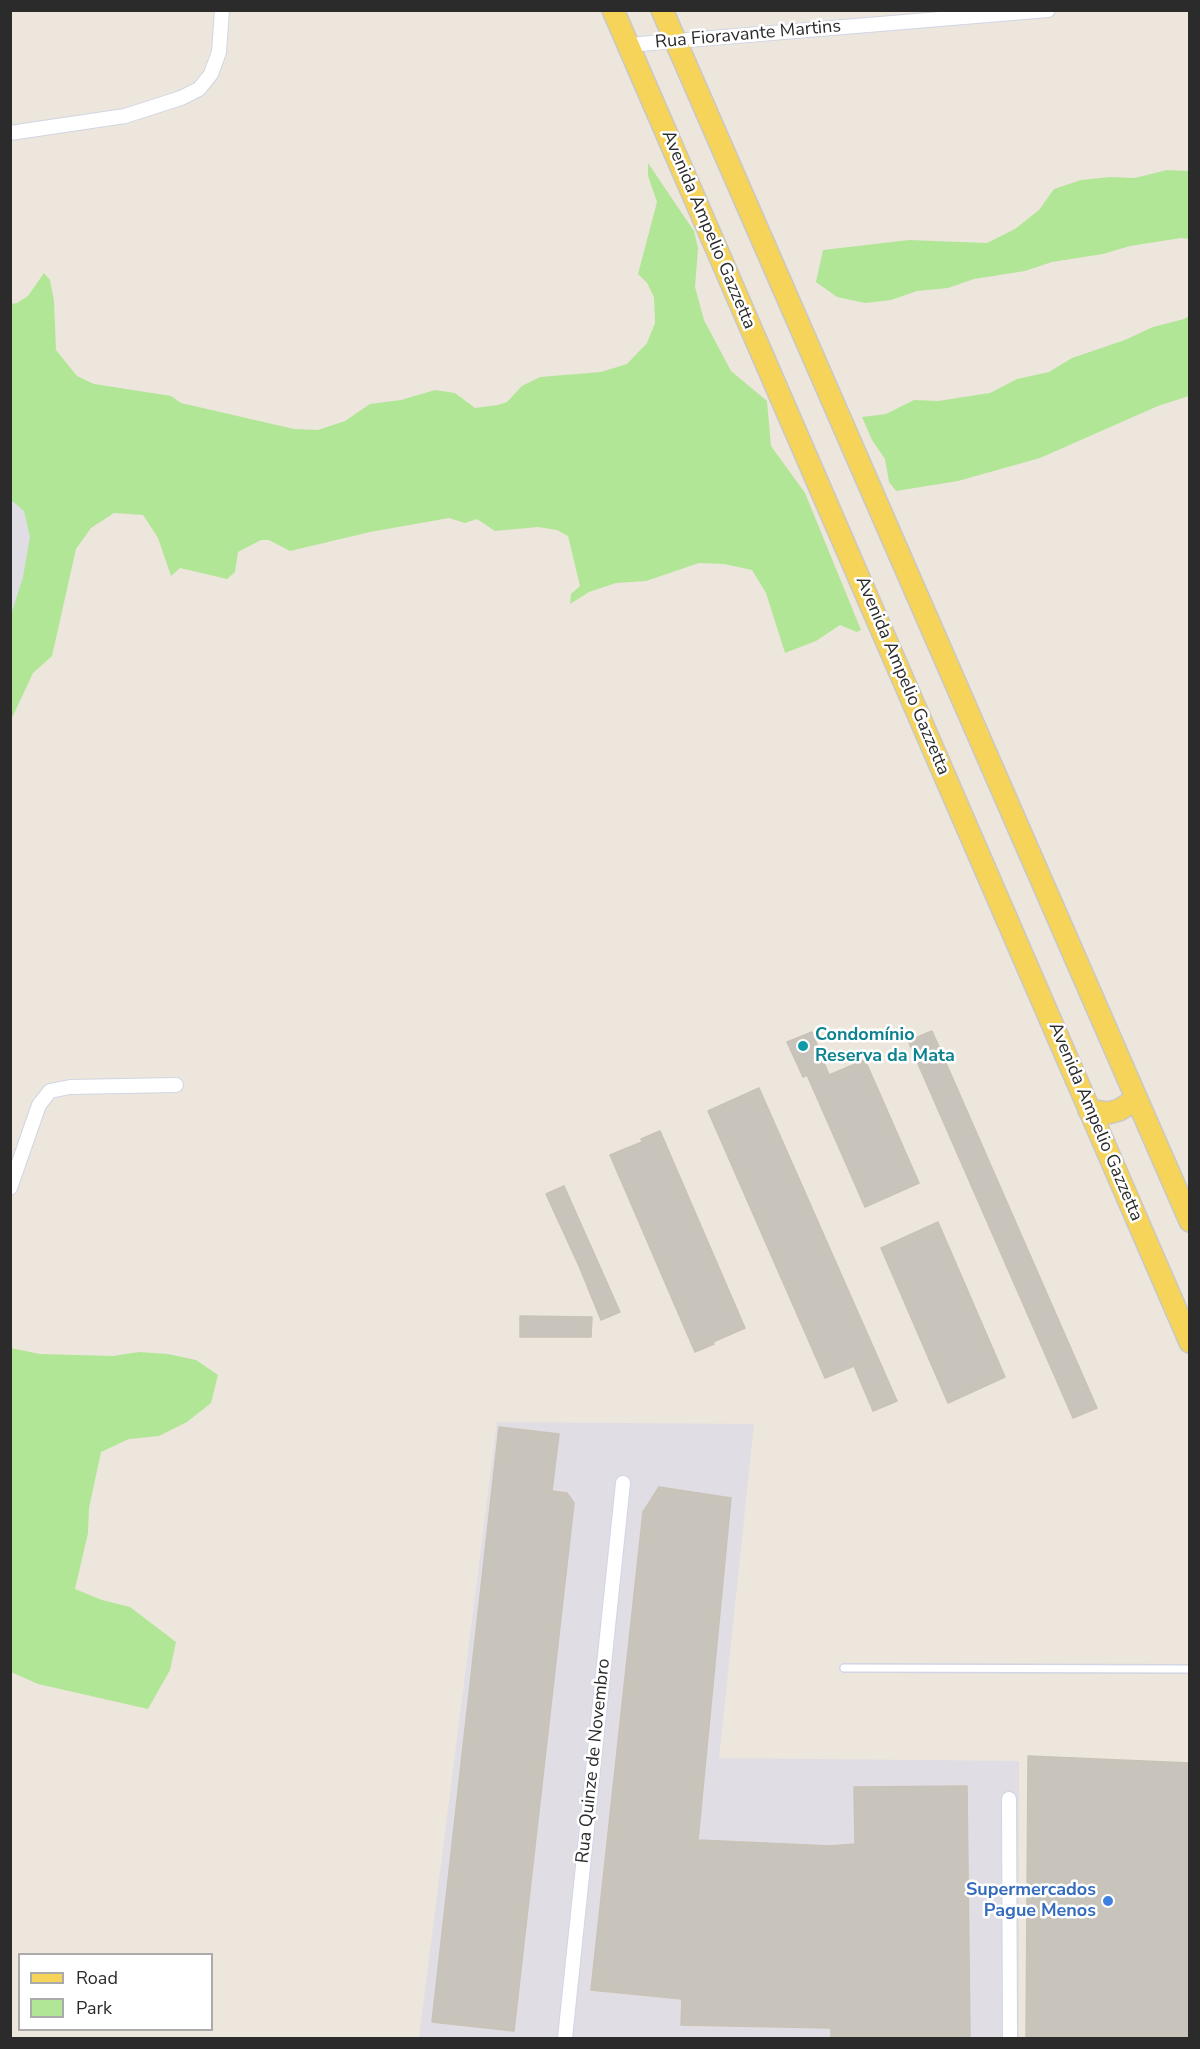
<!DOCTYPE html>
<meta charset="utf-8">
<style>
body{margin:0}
#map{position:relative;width:1200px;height:2049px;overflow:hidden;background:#ede6dc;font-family:"Nunito Sans",sans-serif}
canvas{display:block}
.frame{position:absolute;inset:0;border:12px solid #2b2b2b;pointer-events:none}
.legend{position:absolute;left:18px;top:1953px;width:195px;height:78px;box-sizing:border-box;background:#fff;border:2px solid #aaa;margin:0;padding:8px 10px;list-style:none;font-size:18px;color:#2b2b2b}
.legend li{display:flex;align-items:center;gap:12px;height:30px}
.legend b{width:30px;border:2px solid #aaa}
</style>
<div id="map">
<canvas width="1200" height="2049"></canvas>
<div class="frame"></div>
<ul class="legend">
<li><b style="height:8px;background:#f6d359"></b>Road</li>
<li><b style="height:16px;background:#b1e697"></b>Park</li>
</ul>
</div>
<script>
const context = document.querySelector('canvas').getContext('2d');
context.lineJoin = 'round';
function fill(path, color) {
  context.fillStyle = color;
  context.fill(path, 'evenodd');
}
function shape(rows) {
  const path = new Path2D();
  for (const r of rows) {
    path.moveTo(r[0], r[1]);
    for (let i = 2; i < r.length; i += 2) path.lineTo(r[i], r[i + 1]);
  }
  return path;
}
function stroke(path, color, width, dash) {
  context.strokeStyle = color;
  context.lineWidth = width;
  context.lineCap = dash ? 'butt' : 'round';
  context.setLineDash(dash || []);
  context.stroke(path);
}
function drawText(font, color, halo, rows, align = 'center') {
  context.font = font + ' "Nunito Sans",sans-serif';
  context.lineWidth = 5;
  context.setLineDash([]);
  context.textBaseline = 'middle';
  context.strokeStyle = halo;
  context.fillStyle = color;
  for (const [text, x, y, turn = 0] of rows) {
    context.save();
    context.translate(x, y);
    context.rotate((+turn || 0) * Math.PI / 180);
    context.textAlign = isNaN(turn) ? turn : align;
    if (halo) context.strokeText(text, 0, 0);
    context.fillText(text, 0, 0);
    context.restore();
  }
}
fill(shape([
 [11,483,58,493,11,647],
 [497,1422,754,1424,719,1758,1019,1761,1019,2038,419,2038]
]), '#e0dde5');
fill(shape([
 [648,163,694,231,698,248,695,287,704,320,731,371,767,401,771,446,805,493,861,630,857,632,840,625,816,641,785,653,766,593,752,570,724,564,699,563,646,581,616,583,589,592,570,604,571,594,580,586,568,536,557,530,538,527,495,531,477,519,465,523,449,518,370,532,290,551,269,540,261,540,238,552,235,572,227,579,180,568,171,576,158,538,143,515,114,513,91,528,76,549,52,656,33,673,11,720,11,615,23,577,30,537,24,511,11,500,11,304,17,303,28,296,44,273,50,280,54,301,56,350,77,376,94,384,171,396,181,403,294,429,318,430,345,421,370,404,401,400,435,390,455,393,475,408,498,405,507,402,522,386,540,377,601,372,627,364,647,343,655,323,654,297,647,283,638,274,657,202,648,176],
 [1167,170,1189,171,1189,239,1181,238,1130,246,1103,254,1052,262,1025,271,974,279,948,288,917,291,891,300,865,303,837,297,816,282,823,250,909,240,987,243,1015,229,1039,210,1054,189,1081,180,1111,177,1135,178],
 [1189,316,1189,396,1158,406,1040,458,958,481,896,491,889,482,885,459,872,440,862,417,886,414,914,400,938,401,990,393,1017,379,1049,372,1072,358,1125,340,1153,327,1184,319],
 [11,1348,40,1354,113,1356,139,1352,168,1354,196,1360,218,1375,211,1403,187,1422,159,1436,129,1439,101,1452,89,1508,88,1533,75,1589,102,1600,130,1607,176,1642,170,1670,148,1709,38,1684,11,1672]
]), '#b1e697');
const building = shape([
 [932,1031,1097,1408,1073,1418,908,1041,932,1031],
 [812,1032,829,1075,865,1060,919,1183,865,1207,807,1075,803,1077,787,1042,812,1032],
 [759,1088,897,1401,873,1411,854,1366,825,1378,708,1111,759,1088],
 [660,1131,745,1328,713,1342,714,1344,695,1352,610,1155,642,1142,641,1139,660,1131],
 [564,1186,620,1312,601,1320,579,1266,546,1194,564,1186],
 [938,1222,1005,1377,948,1403,881,1248,938,1222],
 [520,1316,592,1317,591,1337,520,1337,520,1316],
 [499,1427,559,1434,552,1491,567,1493,574,1503,514,2031,432,2022,499,1427],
 [659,1487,731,1498,698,1840,830,1846,855,1844,854,1787,967,1786,970,2038,831,2038,831,2028,681,2025,682,1999,591,1990,643,1512,659,1487],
 [1028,1756,1190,1763,1190,2038,1026,2038,1028,1756]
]);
fill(building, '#c9c4bb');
stroke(building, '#c9c2b6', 1.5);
const service = shape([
 [844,1668,1190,1669]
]);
const minor = shape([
 [628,45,1048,10],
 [10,133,125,116,181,98,199,89,211,74,219,52,222,10],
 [10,1188,39,1105,50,1091,70,1087,176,1085],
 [1009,1799,1010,2038],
 [565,2038,623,1483]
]);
const primary = shape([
 [613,10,1190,1342],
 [662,10,1190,1221],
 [1089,1110,1108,1113,1119,1110,1129,1104,1135,1097]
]);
stroke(service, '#d1d5e4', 10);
stroke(minor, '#d1d5e4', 16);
stroke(primary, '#c8c8c8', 24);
stroke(service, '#fff', 7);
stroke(minor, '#fff', 14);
stroke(primary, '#f6d359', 21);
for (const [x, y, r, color] of [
 [803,1046,6,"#0f9aa8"],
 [1108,1901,6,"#3f7fe0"]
]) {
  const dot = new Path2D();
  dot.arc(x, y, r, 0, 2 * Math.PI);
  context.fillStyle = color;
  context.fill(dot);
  stroke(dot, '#fff', 2);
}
drawText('18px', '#2b2b2b', '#fff', [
 ["Rua Fioravante Martins",748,35,-5],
 ["Avenida Ampelio Gazzetta",708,230,67],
 ["Avenida Ampelio Gazzetta",902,676,67],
 ["Avenida Ampelio Gazzetta",1095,1122,67],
 ["Rua Quinze de Novembro",594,1761,-84]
]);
drawText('bold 18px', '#0d838f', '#fff', [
 ["Condomínio",815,1036],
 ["Reserva da Mata",815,1057]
], 'left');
drawText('bold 18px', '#366cbe', '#fff', [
 ["Supermercados",1096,1891],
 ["Pague Menos",1096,1912]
], 'right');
</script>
